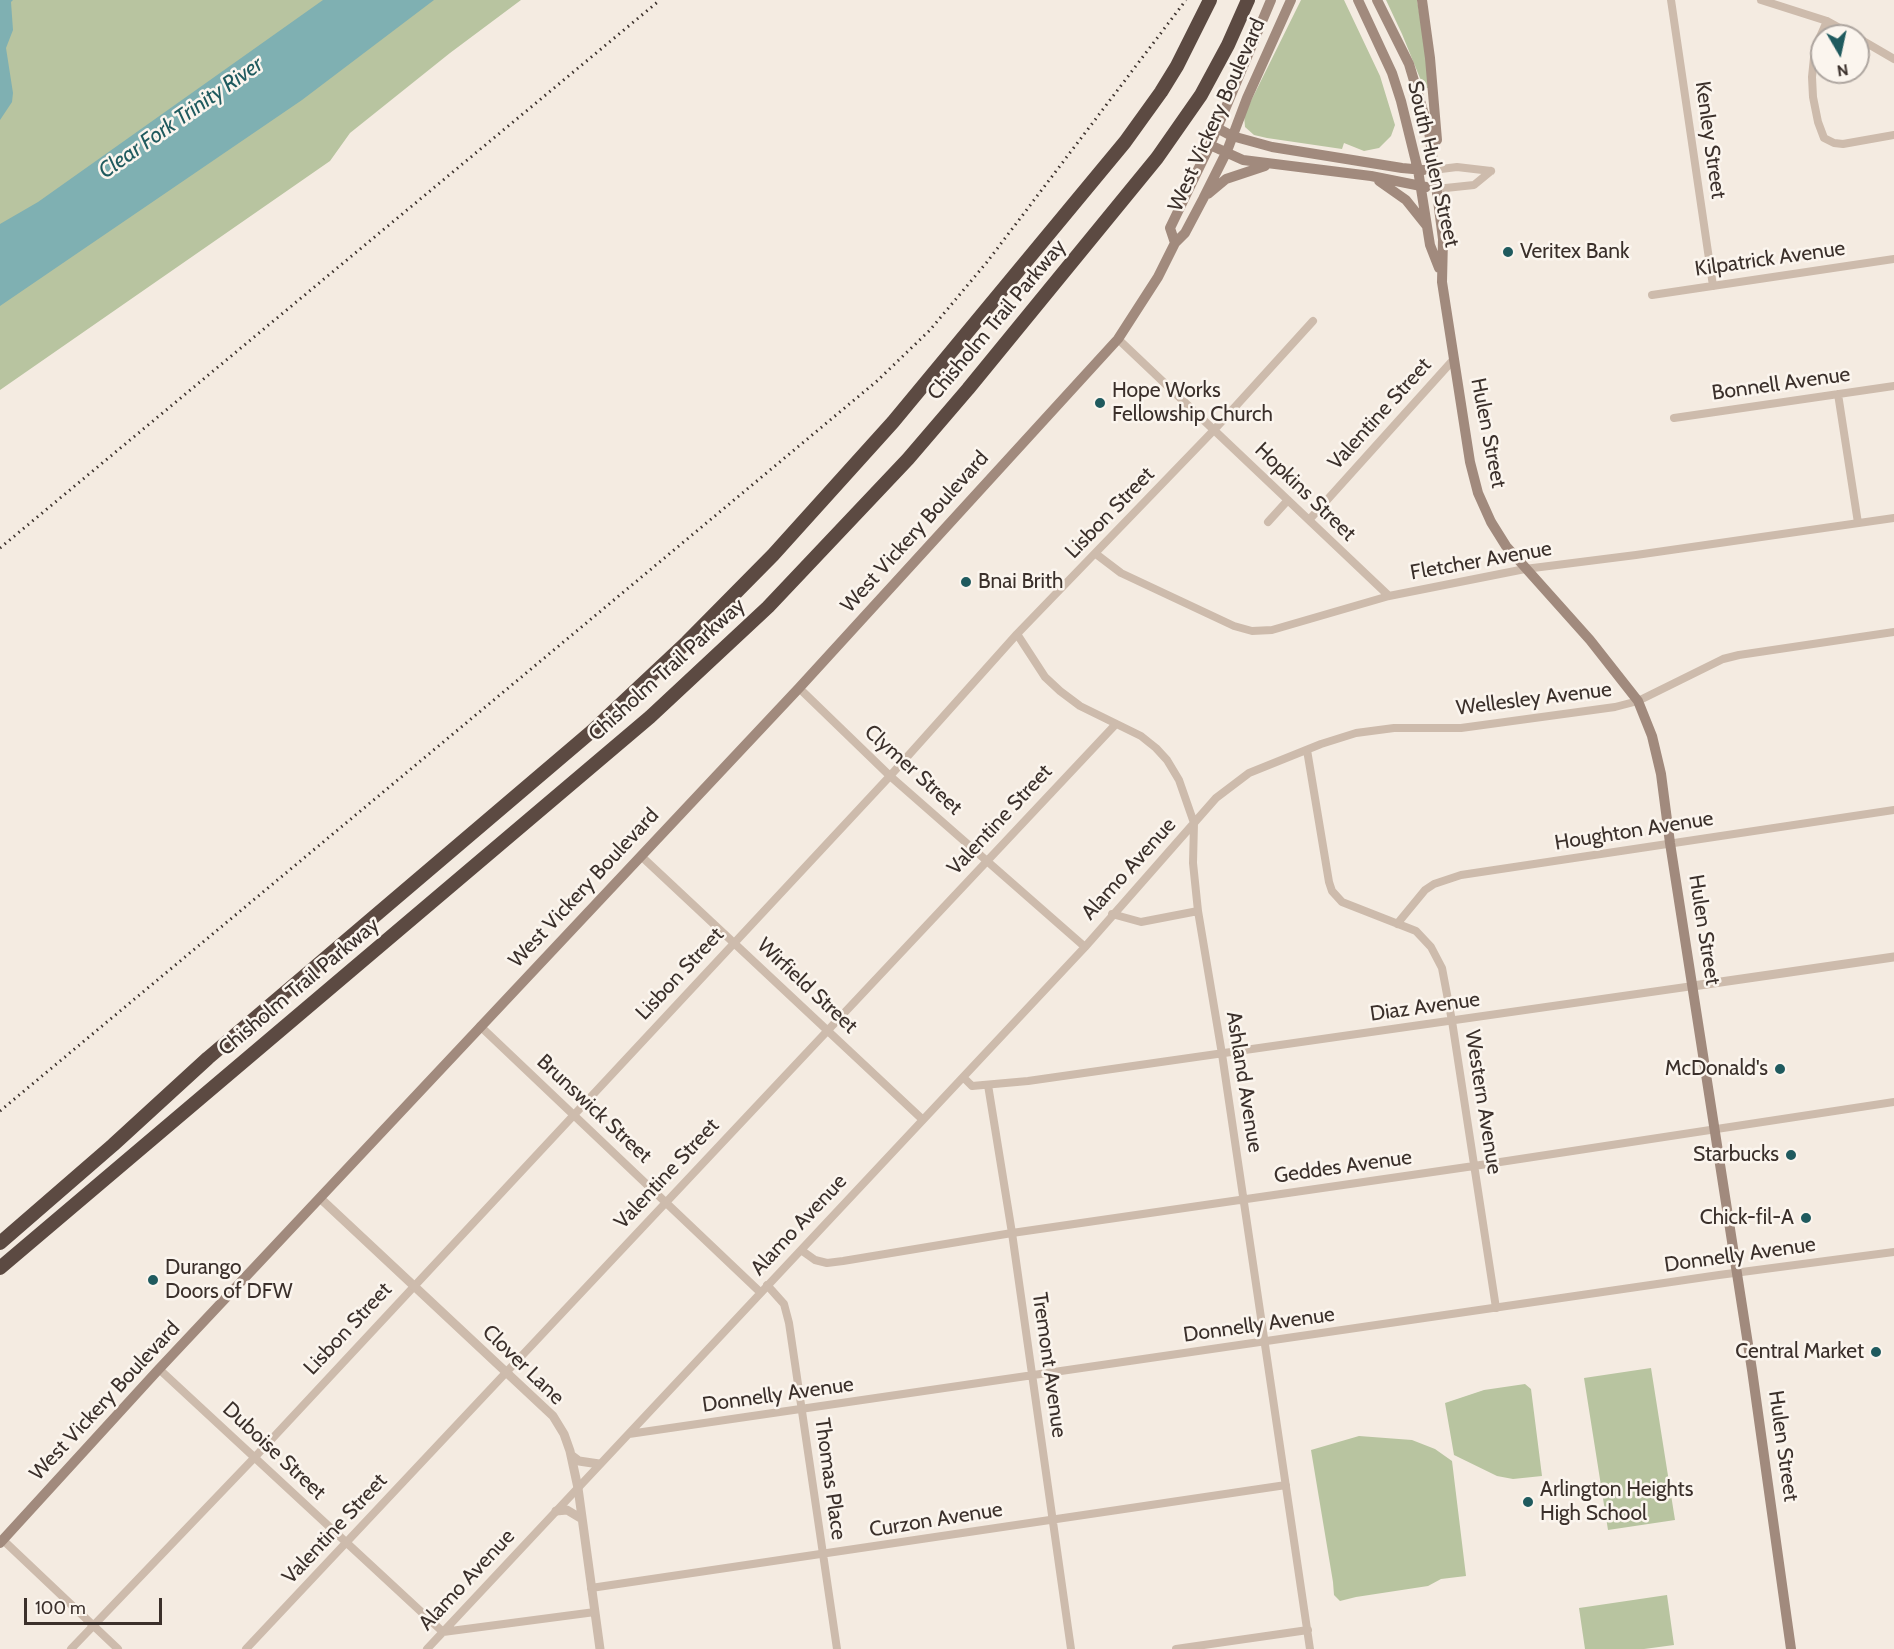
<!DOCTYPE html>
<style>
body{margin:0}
#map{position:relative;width:1894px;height:1649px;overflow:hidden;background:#f4ebe1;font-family:Cabin,sans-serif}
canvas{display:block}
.north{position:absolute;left:1810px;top:24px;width:60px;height:60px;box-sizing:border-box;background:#fbf5ee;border:2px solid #aea6a0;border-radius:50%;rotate:171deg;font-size:16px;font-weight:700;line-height:24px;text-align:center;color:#3b302b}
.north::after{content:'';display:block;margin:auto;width:21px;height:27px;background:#1f5a5e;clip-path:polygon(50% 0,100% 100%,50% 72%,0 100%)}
.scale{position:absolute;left:24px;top:1598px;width:138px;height:27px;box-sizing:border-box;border:3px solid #3b302b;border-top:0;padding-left:8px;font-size:18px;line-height:21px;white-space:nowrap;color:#3b302b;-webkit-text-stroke:4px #fbf5ee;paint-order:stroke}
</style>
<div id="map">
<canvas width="1894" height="1649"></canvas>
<div class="north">N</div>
<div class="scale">100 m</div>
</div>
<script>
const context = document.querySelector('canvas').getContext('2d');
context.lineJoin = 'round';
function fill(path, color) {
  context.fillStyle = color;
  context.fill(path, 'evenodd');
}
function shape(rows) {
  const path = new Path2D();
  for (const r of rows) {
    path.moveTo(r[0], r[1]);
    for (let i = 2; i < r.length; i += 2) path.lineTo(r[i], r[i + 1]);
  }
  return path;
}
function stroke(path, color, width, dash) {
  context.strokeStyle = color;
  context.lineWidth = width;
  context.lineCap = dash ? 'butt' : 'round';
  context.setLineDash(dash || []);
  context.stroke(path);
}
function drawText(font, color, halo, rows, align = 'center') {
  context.font = font + ' Cabin,sans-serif';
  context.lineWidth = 5;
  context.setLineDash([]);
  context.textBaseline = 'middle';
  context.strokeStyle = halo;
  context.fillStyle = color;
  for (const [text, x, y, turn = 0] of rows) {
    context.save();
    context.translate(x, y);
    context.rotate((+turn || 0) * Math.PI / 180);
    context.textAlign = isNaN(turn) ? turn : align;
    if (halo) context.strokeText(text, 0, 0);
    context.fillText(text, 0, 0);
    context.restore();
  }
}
fill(shape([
 [0,0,521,0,450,53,350,133,330,161,0,390],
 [1301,0,1344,0,1380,76,1395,125,1391,136,1379,148,1364,151,1344,143,1342,149,1267,138,1254,135,1245,127,1244,115],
 [1386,0,1417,0,1426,52,1428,88,1424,88,1402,34],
 [1651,1368,1675,1520,1608,1530,1584,1378],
 [1525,1384,1531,1389,1542,1476,1513,1479,1497,1476,1454,1455,1445,1403,1484,1390],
 [1359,1436,1412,1440,1435,1449,1452,1461,1466,1576,1441,1579,1428,1586,1356,1597,1340,1601,1334,1595,1333,1582,1311,1450],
 [1667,1595,1674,1645,1644,1649,1585,1649,1579,1608]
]), '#b8c4a0');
fill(shape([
 [0,0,13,0,11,2,13,30,6,48,13,93,12,102,0,120],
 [323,0,434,0,302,100,0,306,0,224,38,202]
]), '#7fb0b2');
stroke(shape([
 [1671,0,1713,286],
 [1761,0,1827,21,1854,36],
 [1827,21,1815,48,1812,77,1813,97,1818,122,1824,138,1834,143,1843,144,1894,135],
 [1858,38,1894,59],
 [1433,170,1457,167,1491,171],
 [1436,189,1474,185,1491,171],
 [1652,295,1894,259],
 [1118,339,1389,596],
 [1838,394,1858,523],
 [1674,418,1894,386],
 [1309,520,1454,359],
 [1268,522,1288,500],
 [1096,554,1121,573,1234,626,1252,631,1272,630,1389,596,1525,569,1636,555,1894,518],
 [1017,634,1045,677,1060,691,1080,706,1141,736,1156,748,1167,760,1179,780,1194,823,1193,863,1198,911,1222,1054,1310,1649],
 [799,688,890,776,1085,947],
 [1307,750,1329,882,1332,891,1342,902,1416,931,1431,947,1442,968,1452,1021,1496,1308],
 [641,856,922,1119],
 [1112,914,1141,922,1198,911],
 [1397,924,1425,890,1434,884,1461,875,1894,810],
 [480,1026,760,1292],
 [963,1077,972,1086,1028,1081,1693,986],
 [988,1085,1012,1233,1071,1649],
 [801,1250,815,1260,827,1263,843,1261,1012,1233,1474,1166,1894,1102],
 [767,1285,784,1304,789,1323,837,1649],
 [159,1369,443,1632,595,1612],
 [629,1434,1719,1275,1894,1252],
 [3,1540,118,1649],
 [591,1588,1286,1485],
 [71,1649,255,1457,890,776,1017,634,1214,430,1313,321],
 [246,1649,1115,725],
 [427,1649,1085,947,1216,798,1249,773,1321,744,1356,733,1394,728,1461,728,1615,707,1638,701,1723,659,1739,655,1894,632],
 [1176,1649,1308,1630]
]), '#cdbbac', 8);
stroke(shape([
 [1693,986,1894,957],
 [321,1199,553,1416,564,1434,570,1451,578,1488,600,1649],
 [571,1455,579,1461,599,1464],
 [556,1511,567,1510,582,1519]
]), '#cdbbac', 9);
stroke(shape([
 [1358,0,1392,73,1401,101,1418,170,1430,245,1439,268],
 [1377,0,1409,64,1429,131,1443,239,1442,282,1470,462,1478,493,1491,522,1506,546,1590,640,1638,701,1652,736,1661,774,1670,843,1752,1370,1791,1649],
 [1422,0,1430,58,1437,140],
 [1217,128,1232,136,1272,147,1402,168,1424,170],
 [1210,145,1243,160,1371,176,1426,187],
 [1379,181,1406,200,1426,225],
 [1208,194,1226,179,1265,166],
 [1175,243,1170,228,1210,145,1271,0],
 [0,1543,159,1369,799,688,1118,339,1158,277,1175,243,1185,233,1203,199,1227,151,1247,98,1291,0]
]), '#a18a7d', 10);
stroke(shape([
 [0,1243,113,1145,208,1058,591,732,687,642,773,555,893,422,1125,142,1161,92,1177,66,1210,0],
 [0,1268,650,717,768,607,908,459,968,389,1157,158,1201,95,1228,45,1248,0]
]), '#5c4a42', 14);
stroke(shape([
 [0,548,660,0],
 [0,1111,877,381,930,330,987,262,1186,0]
]), '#3b302b', 3, [1.5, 4.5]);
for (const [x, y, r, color] of [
 [1508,252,6,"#1f5a5e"],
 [1100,403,6,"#1f5a5e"],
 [966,582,6,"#1f5a5e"],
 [1780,1069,6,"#1f5a5e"],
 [1791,1155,6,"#1f5a5e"],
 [1806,1218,6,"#1f5a5e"],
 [153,1280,6,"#1f5a5e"],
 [1876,1352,6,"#1f5a5e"],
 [1528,1502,6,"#1f5a5e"]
]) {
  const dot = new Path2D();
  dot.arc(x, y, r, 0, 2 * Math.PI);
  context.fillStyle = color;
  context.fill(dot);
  stroke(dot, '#fbf5ee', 2);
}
drawText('21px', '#3b302b', '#fbf5ee', [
 ["West Vickery Boulevard",1217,115,-66],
 ["Kenley Street",1710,140,82],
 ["South Hulen Street",1433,164,77],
 ["Kilpatrick Avenue",1770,259,-8],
 ["Chisholm Trail Parkway",997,320,-50],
 ["Bonnell Avenue",1781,384,-8],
 ["Valentine Street",1380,414,-48],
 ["Hulen Street",1488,433,79],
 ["Hopkins Street",1305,492,44],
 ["Lisbon Street",1110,513,-46],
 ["West Vickery Boulevard",915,532,-48],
 ["Fletcher Avenue",1481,561,-10],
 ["Chisholm Trail Parkway",667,670,-42],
 ["Wellesley Avenue",1534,699,-7],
 ["Clymer Street",913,770,42],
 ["Valentine Street",1000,820,-47],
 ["Houghton Avenue",1634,831,-9],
 ["Alamo Avenue",1129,869,-48],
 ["West Vickery Boulevard",584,888,-47],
 ["Hulen Street",1704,930,81],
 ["Lisbon Street",680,974,-47],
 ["Wirfield Street",807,986,43],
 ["Chisholm Trail Parkway",299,987,-40],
 ["Diaz Avenue",1425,1007,-8],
 ["Ashland Avenue",1244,1082,81],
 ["Western Avenue",1483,1102,81],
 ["Brunswick Street",594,1109,43],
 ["Geddes Avenue",1343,1167,-8],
 ["Valentine Street",667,1174,-47],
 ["Alamo Avenue",799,1225,-47],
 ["Donnelly Avenue",1740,1255,-8],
 ["Donnelly Avenue",1259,1325,-8],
 ["Lisbon Street",348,1329,-47],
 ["Clover Lane",523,1365,44],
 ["Tremont Avenue",1049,1365,82],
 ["Donnelly Avenue",778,1395,-8],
 ["West Vickery Boulevard",105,1401,-47],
 ["Hulen Street",1783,1446,82],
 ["Duboise Street",274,1451,43],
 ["Thomas Place",830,1479,82],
 ["Curzon Avenue",936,1520,-9],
 ["Valentine Street",335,1529,-47],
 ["Alamo Avenue",467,1580,-47]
]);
drawText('21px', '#3b302b', '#fbf5ee', [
 ["Veritex Bank",1520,252],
 ["Hope Works",1112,391],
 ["Fellowship Church",1112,415],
 ["Bnai Brith",978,582],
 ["McDonald's",1768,1069,"right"],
 ["Starbucks",1779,1155,"right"],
 ["Chick-fil-A",1794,1218,"right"],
 ["Durango",165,1268],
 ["Doors of DFW",165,1292],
 ["Central Market",1864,1352,"right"],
 ["Arlington Heights",1540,1490],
 ["High School",1540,1514]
], 'left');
drawText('italic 22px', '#1f5a5e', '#fbf5ee', [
 ["Clear Fork Trinity River",181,118,-35]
]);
</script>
